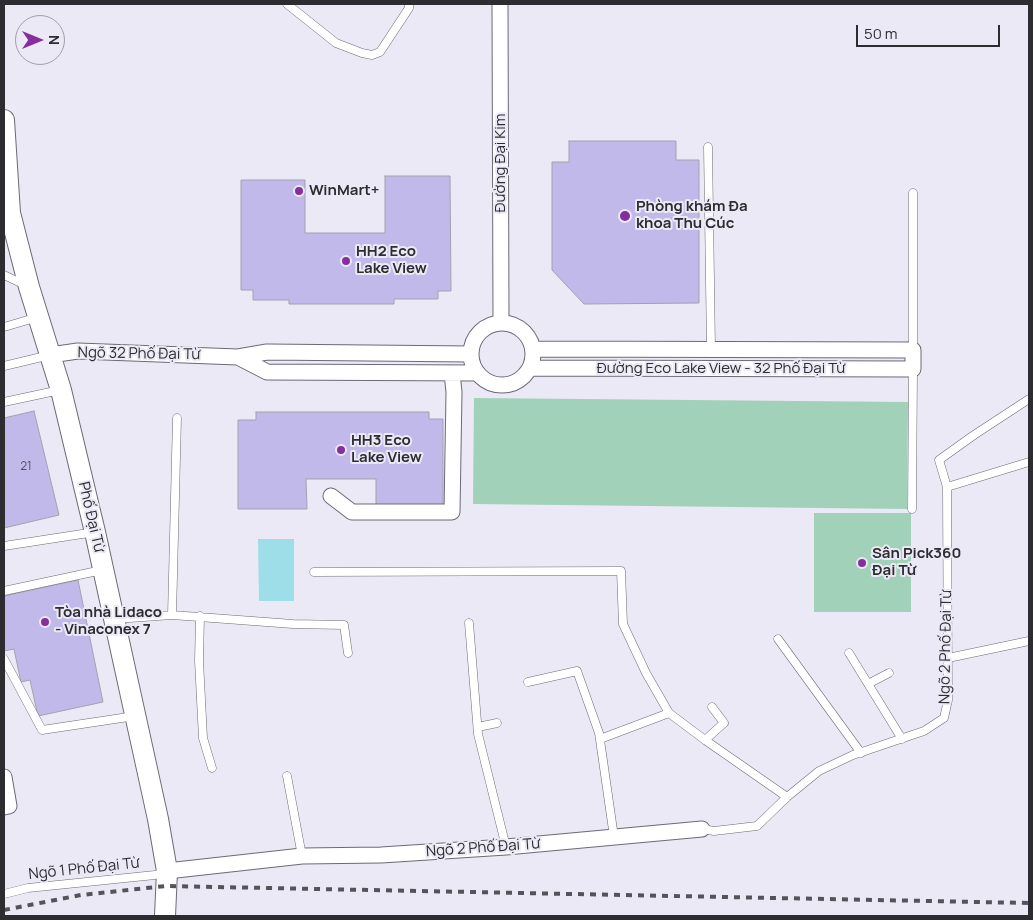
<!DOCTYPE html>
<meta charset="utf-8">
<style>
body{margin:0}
#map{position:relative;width:1033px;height:920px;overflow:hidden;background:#ebe9f5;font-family:Manrope,sans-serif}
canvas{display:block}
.frame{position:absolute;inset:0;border:5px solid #2d2c31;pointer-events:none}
.north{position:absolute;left:15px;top:15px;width:50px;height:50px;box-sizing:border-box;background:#ebe9f5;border:1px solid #9f9da7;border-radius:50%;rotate:90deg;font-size:14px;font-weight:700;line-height:20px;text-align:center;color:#2d2c31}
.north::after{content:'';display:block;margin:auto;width:18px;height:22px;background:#862f9c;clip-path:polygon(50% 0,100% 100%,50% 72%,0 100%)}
.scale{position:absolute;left:856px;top:25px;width:144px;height:22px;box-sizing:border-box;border:2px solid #2d2c31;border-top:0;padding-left:6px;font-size:15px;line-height:18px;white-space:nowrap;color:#2d2c31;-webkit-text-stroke:4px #ebe9f5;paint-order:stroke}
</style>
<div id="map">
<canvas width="1033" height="920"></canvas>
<div class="frame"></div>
<div class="north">N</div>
<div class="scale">50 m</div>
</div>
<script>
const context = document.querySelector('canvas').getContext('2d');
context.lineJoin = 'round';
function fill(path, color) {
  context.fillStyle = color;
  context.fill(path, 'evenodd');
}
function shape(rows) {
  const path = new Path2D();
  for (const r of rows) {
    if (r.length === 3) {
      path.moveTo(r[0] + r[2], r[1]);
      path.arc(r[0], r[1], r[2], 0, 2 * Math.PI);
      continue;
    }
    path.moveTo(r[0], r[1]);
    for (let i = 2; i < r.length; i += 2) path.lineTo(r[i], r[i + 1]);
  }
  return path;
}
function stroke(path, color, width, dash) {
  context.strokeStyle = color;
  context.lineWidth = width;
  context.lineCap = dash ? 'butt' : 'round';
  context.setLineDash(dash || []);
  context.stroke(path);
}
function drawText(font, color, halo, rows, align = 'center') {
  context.font = font + ' Manrope,sans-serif';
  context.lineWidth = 4;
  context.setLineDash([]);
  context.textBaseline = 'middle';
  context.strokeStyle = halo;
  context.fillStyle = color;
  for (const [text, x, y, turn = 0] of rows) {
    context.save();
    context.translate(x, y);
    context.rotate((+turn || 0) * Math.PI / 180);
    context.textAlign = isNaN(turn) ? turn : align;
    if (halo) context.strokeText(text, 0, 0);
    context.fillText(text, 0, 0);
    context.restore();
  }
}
fill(shape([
 [474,398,908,402,907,509,473,504],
 [814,513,911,513,911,612,814,612]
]), '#a2d1b9');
fill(shape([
 [258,539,294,539,294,601,259,601]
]), '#9edee8');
const building = shape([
 [569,141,676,141,676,160,699,160,699,303,584,304,552,270,552,162,569,162,569,141],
 [385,176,450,176,451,291,438,291,438,299,394,299,394,304,289,304,289,300,253,300,253,290,241,290,241,180,305,180,305,233,385,233,385,176],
 [34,411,59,515,4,528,4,418,34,411],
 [256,412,429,412,429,419,443,419,443,509,376,509,376,479,306,479,307,509,238,509,238,420,256,420,256,412],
 [78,580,103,702,38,716,30,680,21,682,14,649,4,651,4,596,78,580]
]);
fill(building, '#c1b9e9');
stroke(building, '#a3a1ac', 1);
const service = shape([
 [287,4,336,43,362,53,372,55,380,52,409,8,409,4],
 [708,147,711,349],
 [913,193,913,350],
 [4,275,25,285],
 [4,327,38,317],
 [4,366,50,355],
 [4,402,60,390],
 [947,487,1029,462],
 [912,509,913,369],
 [4,546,95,532],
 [314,572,621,571,623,624,646,673,669,713,705,740,787,797],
 [4,591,102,570],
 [172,615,177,418],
 [200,616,199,661,203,738,212,768],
 [115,619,172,615,293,624,344,625,348,653],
 [469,623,478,734,506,847],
 [778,639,861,753],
 [849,653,902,739],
 [948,658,1029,641],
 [4,659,42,730,135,716],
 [528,682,577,671,599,733,614,837],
 [868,684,889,673],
 [478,727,497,723],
 [600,739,669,713],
 [705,740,724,723,712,707],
 [287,776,302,856],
 [702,829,714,831,757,826,787,797,819,771,853,755,924,731,944,718,948,700,947,487,939,460,974,435,1029,399],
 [4,894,28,888,155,875,165,872]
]);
const minor = shape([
 [500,4,501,322],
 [502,354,31],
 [50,355,78,351,238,357,267,352,471,354],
 [238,357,267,372,477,373],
 [530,368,913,369,913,350,533,349],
 [331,496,352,512,452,512,454,392,452,373],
 [4,777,9,806,4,807],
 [167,871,302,856,381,855,506,847,702,829]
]);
const tertiary = shape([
 [4,120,10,213,29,287,61,390,95,532,158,819,167,871,165,916]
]);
stroke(service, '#6b6a75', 9);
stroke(minor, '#6b6a75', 17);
stroke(tertiary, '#6b6a75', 22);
stroke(service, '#fff', 8);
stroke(minor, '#fff', 15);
stroke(tertiary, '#fff', 20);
stroke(shape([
 [4,910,81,895,166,886,1029,903]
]), '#55535a', 4, [6, 6]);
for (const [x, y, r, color] of [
 [299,191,5,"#862f9c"],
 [625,216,6,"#862f9c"],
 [346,261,5,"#862f9c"],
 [341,450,5,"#862f9c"],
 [862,563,5,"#862f9c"],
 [45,622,5,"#862f9c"]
]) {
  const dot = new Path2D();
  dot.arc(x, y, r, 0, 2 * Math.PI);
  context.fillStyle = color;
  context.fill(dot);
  stroke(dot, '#ebe9f5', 2);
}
drawText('12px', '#524f5f', null, [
 ["21",26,467]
]);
drawText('15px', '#2d2c31', '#ebe9f5', [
 ["Đường Đại Kim",501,163,-90],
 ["Ngõ 32 Phố Đại Từ",139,354,1],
 ["Đường Eco Lake View - 32 Phố Đại Từ",721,369],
 ["Phố Đại Từ",91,517,77],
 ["Ngõ 2 Phố Đại Từ",946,647,-89],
 ["Ngõ 2 Phố Đại Từ",483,848,-4],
 ["Ngõ 1 Phố Đại Từ",84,869,-6]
]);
drawText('bold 15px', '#2d2c31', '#ebe9f5', [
 ["WinMart+",309,191],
 ["Phòng khám Đa",636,207],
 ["khoa Thu Cúc",636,224],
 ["HH2 Eco",356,252],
 ["Lake View",356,269],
 ["HH3 Eco",351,441],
 ["Lake View",351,458],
 ["Sân Pick360",872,554],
 ["Đại Từ",872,571],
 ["Tòa nhà Lidaco",55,613],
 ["- Vinaconex 7",55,630]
], 'left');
</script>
